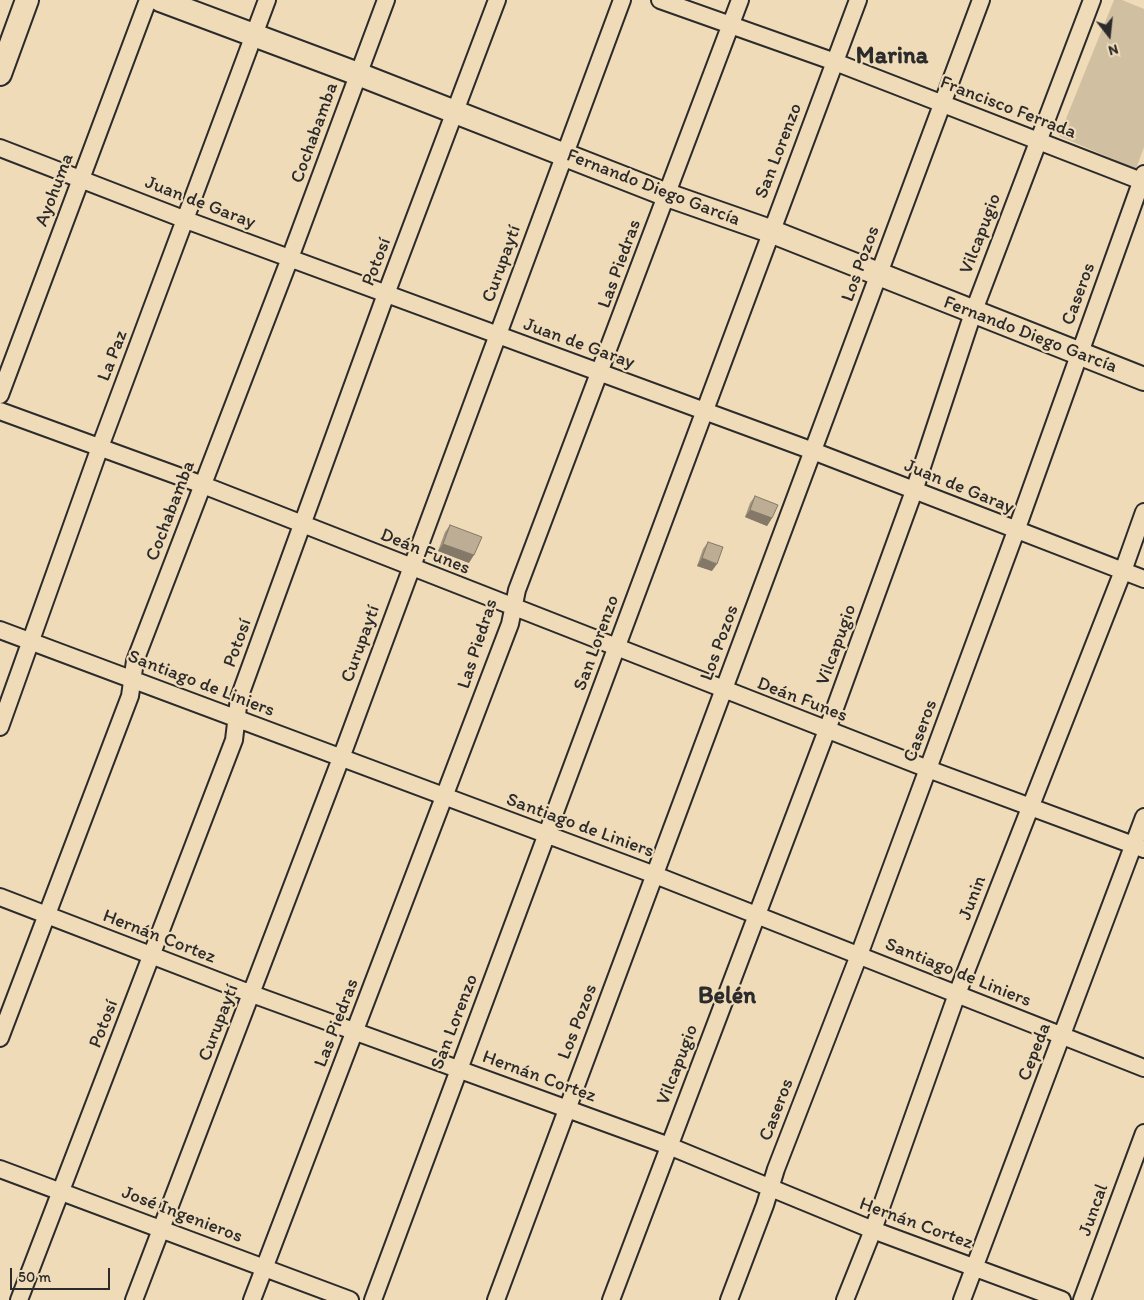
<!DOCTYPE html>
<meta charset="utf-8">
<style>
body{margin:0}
#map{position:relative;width:1144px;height:1300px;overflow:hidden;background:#f0dbb9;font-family:Itim,sans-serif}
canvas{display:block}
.north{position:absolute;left:1084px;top:10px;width:50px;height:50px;-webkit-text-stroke:4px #f0dbb9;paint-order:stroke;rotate:164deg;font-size:14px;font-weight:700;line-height:20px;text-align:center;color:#2b2b2b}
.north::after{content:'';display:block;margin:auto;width:18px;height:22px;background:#2b2b2b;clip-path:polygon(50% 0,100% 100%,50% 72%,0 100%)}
.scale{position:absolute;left:10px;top:1268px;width:100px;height:22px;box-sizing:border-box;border:2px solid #2b2b2b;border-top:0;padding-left:6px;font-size:15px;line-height:18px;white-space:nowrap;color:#2b2b2b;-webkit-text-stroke:4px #f0dbb9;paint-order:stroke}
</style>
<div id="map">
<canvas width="1144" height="1300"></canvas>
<div class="north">N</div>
<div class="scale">50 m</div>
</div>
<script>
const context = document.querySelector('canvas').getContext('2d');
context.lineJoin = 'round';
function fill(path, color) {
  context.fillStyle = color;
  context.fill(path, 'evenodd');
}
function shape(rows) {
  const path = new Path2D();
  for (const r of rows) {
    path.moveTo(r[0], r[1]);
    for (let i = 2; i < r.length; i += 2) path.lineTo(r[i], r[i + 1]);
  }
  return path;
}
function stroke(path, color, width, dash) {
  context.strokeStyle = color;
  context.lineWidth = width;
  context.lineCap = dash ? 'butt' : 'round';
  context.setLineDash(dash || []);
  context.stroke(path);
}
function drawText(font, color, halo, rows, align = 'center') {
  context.font = font + ' Itim,sans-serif';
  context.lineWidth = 4.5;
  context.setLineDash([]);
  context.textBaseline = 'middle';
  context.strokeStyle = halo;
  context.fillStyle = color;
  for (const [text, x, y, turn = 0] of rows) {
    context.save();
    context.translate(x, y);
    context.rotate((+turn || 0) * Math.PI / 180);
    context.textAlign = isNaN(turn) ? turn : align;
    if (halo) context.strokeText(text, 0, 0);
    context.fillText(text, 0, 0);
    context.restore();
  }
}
fill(shape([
 [1114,0,1122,0,1144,9,1144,147,1136,169,1059,136]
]), '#d0bfa1');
const street = shape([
 [660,0,835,62,1144,182],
 [0,148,186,220,813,451,1144,579],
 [0,395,148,0],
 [0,411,203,485,928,769,1144,849],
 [0,630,655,875,1144,1068],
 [0,727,100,447,267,0],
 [0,897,252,994,669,1146,873,1230,1062,1300],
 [0,1038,130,696,135,661,290,258,386,0],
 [0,1169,350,1300],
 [19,1300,234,740,239,698,386,294,497,0],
 [134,1300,341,758,622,0],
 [252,1300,510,624,517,590,740,0],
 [373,1300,858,0],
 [496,1300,981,0],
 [611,1300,827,730,914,491,973,313,1092,0],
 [729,1300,765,1205,776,1169,859,955,1016,531,1144,174],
 [845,1300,873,1230,957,994,1123,571,1144,512],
 [962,1300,1144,817],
 [1082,1300,1144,1133]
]);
const secondary = shape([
 [160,0,358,74,667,195,770,231,1144,379],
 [0,74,27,0]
]);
stroke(street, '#2b2b2b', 20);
stroke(secondary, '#2b2b2b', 26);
stroke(street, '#f0dbb9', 16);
stroke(secondary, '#f0dbb9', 22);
fill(shape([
 [755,496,772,518,767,526,745,517,750,503],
 [450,525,469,563,438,551,445,532],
 [708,542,712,571,697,566,703,549]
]), '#a3957f');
fill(shape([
 [750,510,772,518,767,526,745,517],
 [443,544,474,555,469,563,438,551],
 [702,558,717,564,712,571,697,566]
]), '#847968');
const building = shape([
 [755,496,778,505,772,518,750,510,755,496],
 [450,525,482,537,474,555,443,544,450,525],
 [708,542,723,547,717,564,702,558,708,542]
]);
fill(building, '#bdad94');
stroke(building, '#847968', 1);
drawText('19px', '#2b2b2b', '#f0dbb9', [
 ["Francisco Ferrada",1008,108,21],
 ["Cochabamba",315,133,-70],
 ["San Lorenzo",779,151,-69],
 ["Fernando Diego García",653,188,21],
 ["Ayohuma",55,190,-69],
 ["Juan de Garay",200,203,21],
 ["Vilcapugio",981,234,-69],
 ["Potosí",377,262,-69],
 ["Curupaytí",502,264,-70],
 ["Las Piedras",620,264,-70],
 ["Los Pozos",861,264,-70],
 ["Caseros",1079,294,-70],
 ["Fernando Diego García",1030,335,21],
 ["Juan de Garay",579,344,20],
 ["La Paz",113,356,-69],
 ["Juan de Garay",959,487,22],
 ["Cochabamba",171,511,-69],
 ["Deán Funes",425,552,22],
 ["Potosí",238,643,-70],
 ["San Lorenzo",597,643,-70],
 ["Los Pozos",720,643,-70],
 ["Curupaytí",361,644,-70],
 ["Las Piedras",478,644,-72],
 ["Vilcapugio",837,645,-70],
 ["Santiago de Liniers",201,684,21],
 ["Deán Funes",802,700,21],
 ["Caseros",921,731,-70],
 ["Santiago de Liniers",580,826,20],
 ["Junin",973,898,-69],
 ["Hernán Cortez",159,937,21],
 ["Santiago de Liniers",958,973,22],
 ["San Lorenzo",455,1022,-69],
 ["Los Pozos",578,1022,-69],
 ["Curupaytí",219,1023,-69],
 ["Las Piedras",337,1023,-69],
 ["Potosí",104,1024,-69],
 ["Cepeda",1035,1052,-69],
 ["Vilcapugio",678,1065,-69],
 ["Hernán Cortez",539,1077,20],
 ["Caseros",777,1110,-69],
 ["Juncal",1094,1210,-70],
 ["José Ingenieros",182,1215,21],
 ["Hernán Cortez",916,1224,20]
]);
drawText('bold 24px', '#2b2b2b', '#f0dbb9', [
 ["Marina",892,57],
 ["Belén",727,997]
]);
</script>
